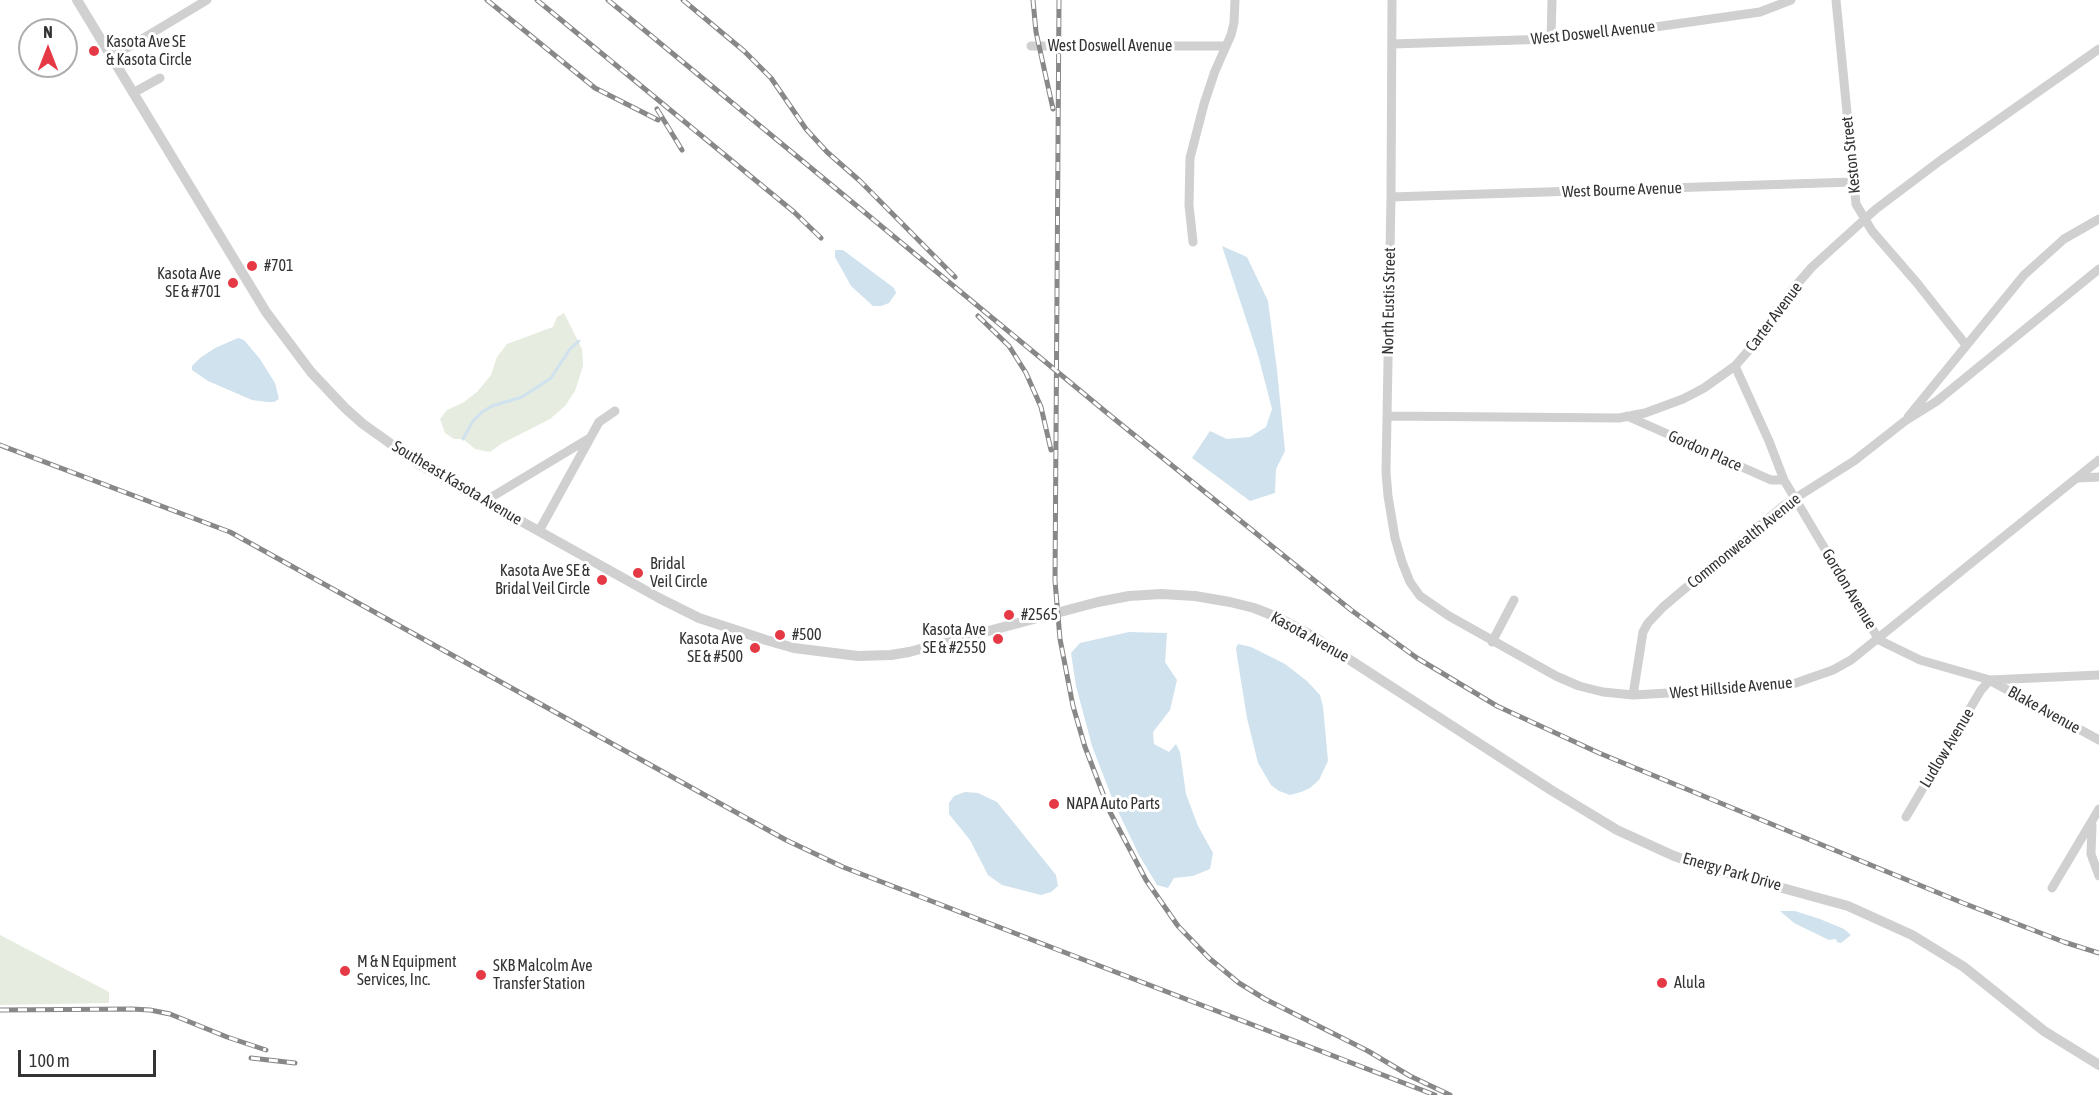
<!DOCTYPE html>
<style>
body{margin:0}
#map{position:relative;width:2099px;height:1095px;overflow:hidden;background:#fff;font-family:"Asap Condensed",sans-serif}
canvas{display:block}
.north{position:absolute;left:18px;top:18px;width:60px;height:60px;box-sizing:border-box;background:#fff;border:2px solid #adadad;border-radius:50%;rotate:0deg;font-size:16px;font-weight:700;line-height:24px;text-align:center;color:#333}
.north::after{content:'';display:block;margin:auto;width:21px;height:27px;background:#e63946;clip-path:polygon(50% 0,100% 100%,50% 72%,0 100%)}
.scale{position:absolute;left:18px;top:1050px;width:138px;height:27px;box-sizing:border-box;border:3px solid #333;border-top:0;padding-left:8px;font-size:18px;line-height:21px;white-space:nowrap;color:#333;-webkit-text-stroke:4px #fff;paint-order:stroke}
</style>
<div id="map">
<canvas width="2099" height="1095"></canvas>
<div class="north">N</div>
<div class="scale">100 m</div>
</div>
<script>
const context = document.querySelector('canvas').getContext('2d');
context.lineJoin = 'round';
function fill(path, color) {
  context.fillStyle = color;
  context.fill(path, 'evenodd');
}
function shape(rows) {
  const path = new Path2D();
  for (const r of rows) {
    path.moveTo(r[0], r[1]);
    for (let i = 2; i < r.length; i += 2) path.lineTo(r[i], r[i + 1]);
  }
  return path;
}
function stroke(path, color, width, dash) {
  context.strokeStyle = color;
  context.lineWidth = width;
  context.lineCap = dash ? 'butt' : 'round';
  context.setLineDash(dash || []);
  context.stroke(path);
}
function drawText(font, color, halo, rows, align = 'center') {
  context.font = font + ' "Asap Condensed",sans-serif';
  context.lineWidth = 6;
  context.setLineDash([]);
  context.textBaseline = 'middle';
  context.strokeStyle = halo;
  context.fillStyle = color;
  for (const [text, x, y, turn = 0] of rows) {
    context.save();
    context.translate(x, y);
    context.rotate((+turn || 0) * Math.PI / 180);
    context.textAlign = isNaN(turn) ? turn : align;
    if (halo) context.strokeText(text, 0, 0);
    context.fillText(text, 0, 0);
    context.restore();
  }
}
fill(shape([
 [564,313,582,349,583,366,575,391,565,406,550,419,501,444,490,452,475,449,463,439,454,439,445,433,440,419,447,410,464,402,477,392,491,375,497,357,507,344,553,327,557,317],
 [0,935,109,992,109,1003,0,1005]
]), '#e6ecdf');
fill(shape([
 [1222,246,1247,257,1268,301,1277,370,1285,451,1276,469,1275,493,1250,501,1192,458,1210,431,1227,439,1250,437,1266,427,1272,409,1258,355],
 [835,250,843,250,894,288,896,293,889,303,881,306,873,306,851,286,835,257],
 [238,338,244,340,260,359,275,383,279,399,274,402,267,402,252,400,208,381,192,370,192,366,200,358,215,348],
 [1129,632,1167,633,1165,662,1177,680,1170,710,1153,732,1154,744,1169,752,1176,744,1180,752,1186,794,1198,826,1213,853,1210,869,1193,876,1174,878,1168,888,1157,885,1139,855,1114,803,1092,746,1076,686,1071,653,1080,643],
 [1238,644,1251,647,1285,664,1307,681,1320,695,1323,707,1328,761,1319,780,1310,788,1301,792,1290,795,1279,791,1271,785,1258,763,1247,718,1237,656,1236,648],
 [965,792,978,793,997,802,1056,875,1058,886,1051,892,1041,895,1002,885,988,875,970,840,949,814,949,803,954,796],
 [1780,911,1795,911,1820,919,1844,929,1851,935,1841,943,1837,942,1836,939,1829,940,1794,923]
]), '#cfe2ee');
stroke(shape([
 [463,439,473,421,482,412,492,406,522,397,551,378,570,349,579,341]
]), '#cfe2ee', 3);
stroke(shape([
 [1392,0,1391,197,1386,472,1388,496,1395,538,1402,562,1410,582,1420,596,1449,616,1556,676,1579,686,1603,692,1633,695,1773,687,1793,684,1833,670,1851,660,2099,460],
 [1836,0,1856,204,1872,231,1917,283,1966,345],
 [1551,39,1552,0],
 [1392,44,1551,39,1606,34,1760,12,1791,0],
 [1031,46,1225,46],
 [112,57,207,0],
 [133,93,160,78],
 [1391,197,1853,182],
 [1193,242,1189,205,1190,158,1204,104,1215,71,1231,35,1234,23,1235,0],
 [1735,366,1769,441,1784,480,1879,640,1920,660,1990,680,2099,675],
 [1387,416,1619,418,1645,413,1683,399,1704,388,1735,366,1763,334,1792,290,1812,267,1876,209,1941,160,2099,49],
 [1627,416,1771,480,1784,480],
 [1908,417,2024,275,2064,239,2099,219],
 [2078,478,2099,477],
 [485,501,588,439],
 [539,531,599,422,615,411],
 [1492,642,1514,600],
 [1991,681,2099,740],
 [1633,695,1643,632,1648,623,1663,607,1783,506,1854,461,1905,421,1937,401,2099,269],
 [1906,817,1981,690,1990,680],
 [2092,825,2091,854,2099,876],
 [2052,888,2099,809]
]), '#d0d0d0', 9);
stroke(shape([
 [77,0,266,312,311,372,345,408,363,424,422,466,659,598,699,618,766,640,794,648,858,656,891,655,909,652,1098,602,1129,596,1161,594,1195,596,1230,602,1254,608,1277,617,1316,638,1551,790,1617,830,1674,856,1706,867,1848,906,1912,935,1964,967,2044,1031,2099,1065]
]), '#d0d0d0', 10);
const rail = shape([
 [487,0,595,88,658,120],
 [537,0,794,212,821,238],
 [608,0,1112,417,1351,610,1417,658,1497,706,1599,753,1963,903,2064,942,2099,953],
 [683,0,744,51,771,78,806,129,827,152,860,181,955,277],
 [1033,0,1036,32,1053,109],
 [1059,0,1055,581,1060,639,1073,706,1085,747,1110,812,1146,880,1178,926,1209,958,1239,983,1265,999,1368,1051,1410,1076,1450,1095],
 [657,109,682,150],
 [978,316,1009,346,1026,373,1041,407,1051,450],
 [0,445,230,532,786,840,843,867,1435,1095],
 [0,1010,132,1009,150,1010,170,1014,227,1037,266,1050],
 [251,1058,295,1063]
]);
stroke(rail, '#888', 5);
stroke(rail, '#fff', 3, [9]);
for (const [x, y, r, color] of [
 [94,51,6,"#e63946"],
 [252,266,6,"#e63946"],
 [233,283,6,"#e63946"],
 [638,573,6,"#e63946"],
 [602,580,6,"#e63946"],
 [1009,615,6,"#e63946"],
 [780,635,6,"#e63946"],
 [998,639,6,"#e63946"],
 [755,648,6,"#e63946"],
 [1054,804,6,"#e63946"],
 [345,971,6,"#e63946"],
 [481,975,6,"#e63946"],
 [1662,983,6,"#e63946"]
]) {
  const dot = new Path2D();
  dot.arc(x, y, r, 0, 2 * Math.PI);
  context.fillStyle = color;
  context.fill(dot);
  stroke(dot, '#fff', 2);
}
drawText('16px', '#333', '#fff', [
 ["West Doswell Avenue",1593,33,-6],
 ["West Doswell Avenue",1110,46],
 ["Keston Street",1851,155,-96],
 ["West Bourne Avenue",1622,190,-2],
 ["North Eustis Street",1389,301,-89],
 ["Carter Avenue",1774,317,-53],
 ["Gordon Place",1705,451,24],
 ["Southeast Kasota Avenue",457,483,31],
 ["Commonwealth Avenue",1744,541,-39],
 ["Gordon Avenue",1849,589,59],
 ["Kasota Avenue",1310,637,29],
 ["West Hillside Avenue",1731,688,-5],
 ["Blake Avenue",2044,710,29],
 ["Ludlow Avenue",1947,748,-59],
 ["Energy Park Drive",1732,872,16]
]);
drawText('16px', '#333', '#fff', [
 ["Kasota Ave SE",106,42],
 ["& Kasota Circle",106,60],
 ["#701",264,266],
 ["Kasota Ave",221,274,"right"],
 ["SE & #701",221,292,"right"],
 ["Bridal",650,564],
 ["Veil Circle",650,582],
 ["Kasota Ave SE &",590,571,"right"],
 ["Bridal Veil Circle",590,589,"right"],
 ["#2565",1021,615],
 ["Kasota Ave",986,630,"right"],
 ["SE & #2550",986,648,"right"],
 ["#500",792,635],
 ["Kasota Ave",743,639,"right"],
 ["SE & #500",743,657,"right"],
 ["NAPA Auto Parts",1066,804],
 ["M & N Equipment",357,962],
 ["Services, Inc.",357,980],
 ["SKB Malcolm Ave",493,966],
 ["Transfer Station",493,984],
 ["Alula",1674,983]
], 'left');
</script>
